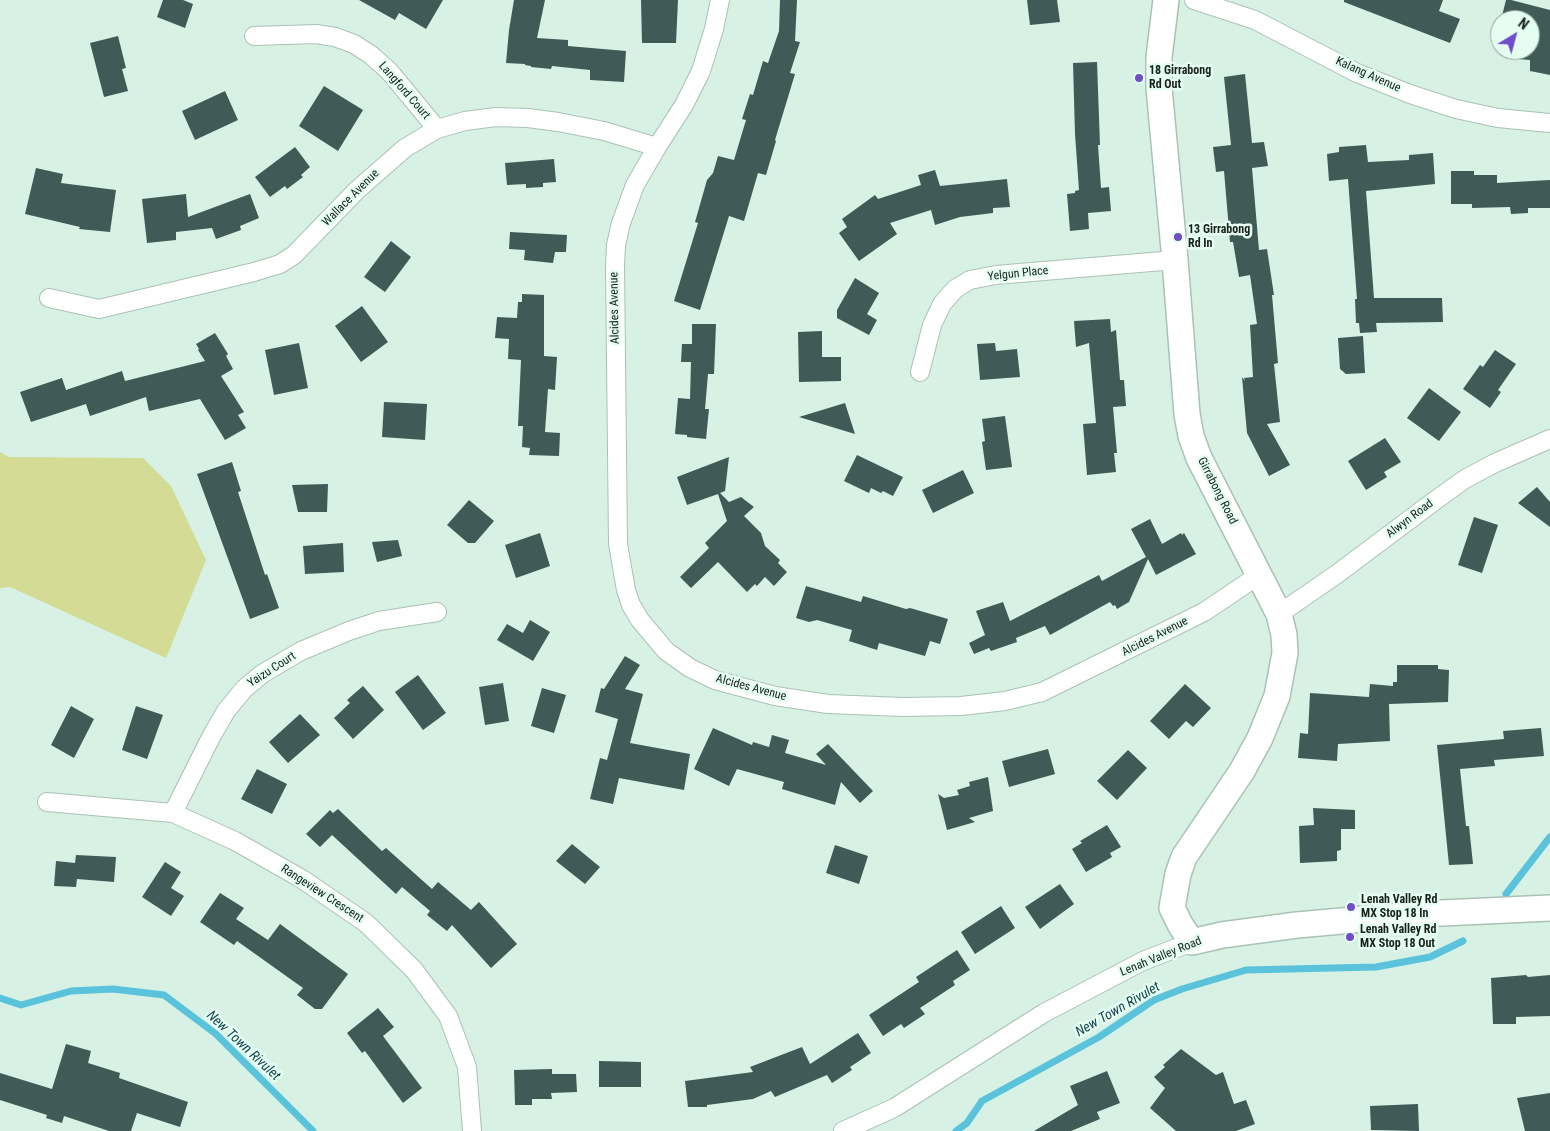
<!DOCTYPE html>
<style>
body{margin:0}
#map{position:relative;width:1550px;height:1131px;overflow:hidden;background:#d7f1e4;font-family:"Roboto Condensed",sans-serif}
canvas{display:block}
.north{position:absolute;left:1490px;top:10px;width:50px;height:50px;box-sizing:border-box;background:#e5fef2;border:1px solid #93a59c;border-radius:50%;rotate:37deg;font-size:14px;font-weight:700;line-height:20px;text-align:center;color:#17201b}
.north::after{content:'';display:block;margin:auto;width:18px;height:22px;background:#714ec7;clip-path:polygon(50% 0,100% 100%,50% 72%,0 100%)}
</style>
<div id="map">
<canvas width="1550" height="1131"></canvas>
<div class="north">N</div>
</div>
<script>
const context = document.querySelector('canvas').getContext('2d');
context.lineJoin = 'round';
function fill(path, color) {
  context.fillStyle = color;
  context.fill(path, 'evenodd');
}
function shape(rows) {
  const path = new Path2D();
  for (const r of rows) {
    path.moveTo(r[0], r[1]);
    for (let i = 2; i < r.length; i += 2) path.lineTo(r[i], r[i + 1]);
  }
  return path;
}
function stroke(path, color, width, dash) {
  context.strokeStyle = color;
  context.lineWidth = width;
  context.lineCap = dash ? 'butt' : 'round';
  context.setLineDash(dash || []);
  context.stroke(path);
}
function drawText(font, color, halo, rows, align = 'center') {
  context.font = font + ' "Roboto Condensed",sans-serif';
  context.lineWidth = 5;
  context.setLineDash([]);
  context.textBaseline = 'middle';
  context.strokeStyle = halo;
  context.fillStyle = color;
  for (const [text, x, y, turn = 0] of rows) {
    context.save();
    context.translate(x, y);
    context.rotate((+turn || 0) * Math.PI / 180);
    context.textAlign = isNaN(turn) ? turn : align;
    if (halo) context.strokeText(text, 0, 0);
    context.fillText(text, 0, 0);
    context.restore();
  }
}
fill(shape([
 [0,452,9,457,143,458,171,486,206,560,166,658,10,587,0,588]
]), '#d4db95');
stroke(shape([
 [1506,894,1550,837],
 [0,998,21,1005,71,991,113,989,164,995,216,1034,313,1131],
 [956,1131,967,1123,982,1101,1099,1037,1154,1000,1182,989,1246,970,1376,967,1430,957,1463,941]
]), '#5ac2db', 7);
fill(shape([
 [163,0,183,0,193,4,185,28,157,17],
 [359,0,443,0,426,29,399,13,395,20],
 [514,0,545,0,537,38,568,40,568,46,626,51,624,82,590,80,590,70,552,66,551,69,531,67,531,66,525,65,525,64,506,63,509,30],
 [641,0,678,0,676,43,642,43],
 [780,0,797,0,795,41,800,42,790,73,795,74,775,140,776,141,766,175,758,173,744,221,729,216,700,310,674,301,698,223,695,222,707,180,713,173,718,156,734,160,746,120,742,119,750,94,753,95,763,61,768,63,779,31],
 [1027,0,1057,0,1060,22,1030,25],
 [1344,0,1443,0,1439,11,1460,19,1450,43,1344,2],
 [1506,0,1511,0,1550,10,1550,75,1530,71,1530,60,1505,58,1506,50,1530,50,1530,20,1501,20],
 [118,36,126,68,122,69,128,91,104,97,90,43],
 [1097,62,1100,145,1098,145,1101,188,1109,187,1111,211,1088,213,1089,229,1070,231,1067,194,1075,193,1075,191,1079,190,1075,134,1073,63],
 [1245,74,1252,143,1264,142,1268,166,1252,168,1259,250,1267,249,1274,295,1272,295,1278,363,1274,364,1280,422,1267,424,1290,465,1269,476,1247,433,1242,377,1245,381,1244,378,1253,377,1250,325,1257,324,1250,275,1239,277,1233,242,1230,242,1224,171,1216,172,1213,147,1231,145,1224,77],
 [324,86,363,110,338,151,299,126],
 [225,91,238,120,195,140,182,111],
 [1366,145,1368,162,1409,160,1409,155,1433,153,1435,184,1366,191,1374,298,1442,298,1443,322,1376,323,1377,332,1360,333,1359,323,1356,323,1355,299,1357,299,1348,179,1329,181,1327,154,1339,152,1339,147],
 [295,147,310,167,301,175,303,177,287,189,285,186,270,197,255,177],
 [554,159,556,182,543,183,543,187,526,188,526,184,507,185,505,163],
 [36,168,63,174,61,183,116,190,110,232,79,229,80,227,25,214],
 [935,170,940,186,1007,179,1010,207,993,208,993,213,960,217,935,225,931,210,890,223,897,234,859,261,839,233,847,227,842,219,875,195,878,199,921,185,918,175],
 [1451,171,1474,171,1474,175,1497,175,1497,183,1550,180,1550,208,1528,208,1528,213,1511,214,1510,207,1472,208,1472,204,1451,204],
 [186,194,188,217,250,194,259,218,240,226,241,230,216,239,212,228,176,232,176,240,147,243,142,199],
 [510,232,567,235,566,252,555,252,553,263,524,260,525,250,509,249],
 [391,241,411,257,385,292,364,277],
 [855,278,879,293,867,314,877,320,869,335,837,318,837,310],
 [522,294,544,295,544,356,557,357,555,390,548,389,545,432,560,433,559,456,529,455,530,448,522,447,523,426,518,426,521,360,508,359,509,339,495,338,497,317,517,318,518,302,522,302],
 [362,306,388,342,361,362,335,326],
 [1110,319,1111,332,1116,330,1120,380,1124,380,1126,406,1113,407,1117,453,1114,453,1116,472,1087,475,1083,424,1096,423,1089,343,1076,347,1074,321],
 [692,324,716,324,714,374,708,374,705,409,709,409,706,439,687,437,687,435,675,434,678,398,690,399,691,362,681,362,682,344,692,344],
 [822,331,822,357,841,357,841,381,799,382,798,332],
 [215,333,228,354,226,356,233,369,221,376,244,412,238,415,246,428,225,440,200,399,149,411,146,397,90,416,86,404,31,422,20,392,62,378,66,390,122,371,125,381,205,361,198,350,199,349,196,344],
 [1363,336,1365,373,1346,374,1340,369,1338,338],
 [299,343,308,388,274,395,265,350],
 [995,343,996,351,1017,349,1020,377,980,380,977,344],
 [1495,350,1516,364,1498,390,1501,392,1490,408,1463,389,1480,365,1483,367],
 [1429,388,1461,412,1439,441,1407,418],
 [384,402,427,404,425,440,382,437],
 [845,403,855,434,799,417],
 [1005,416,1012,467,986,470,982,442,985,441,982,419],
 [1385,438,1401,462,1384,472,1387,477,1366,490,1348,461],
 [857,455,903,477,893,496,883,491,881,493,871,488,869,493,844,481],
 [729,457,725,491,720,493,729,502,741,497,754,507,744,516,761,533,765,546,780,560,778,563,787,572,774,586,765,577,757,586,755,584,747,592,718,562,691,588,680,577,709,548,705,543,727,521,718,494,687,505,677,477],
 [232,462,241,491,238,492,265,575,267,574,279,608,250,619,197,474],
 [963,470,974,493,933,513,922,490],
 [328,484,327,512,298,512,292,485],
 [1537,487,1550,502,1550,527,1518,503],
 [469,500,494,521,475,543,468,543,447,525],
 [1474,517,1498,525,1482,573,1458,565],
 [1150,519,1162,544,1181,533,1182,535,1184,533,1196,554,1156,575,1148,559,1129,602,1117,609,1115,605,1113,606,1110,602,1050,635,1045,626,1016,638,1017,642,991,651,989,648,974,654,969,643,985,635,976,611,1003,602,1010,621,1099,575,1102,581,1146,557,1131,529],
 [540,533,550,566,516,578,505,545],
 [398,540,402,556,377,562,372,542],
 [343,543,344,572,305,574,303,546],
 [806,586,861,602,863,596,906,609,910,608,948,619,940,644,930,641,925,656,879,643,877,650,849,641,852,630,817,620,809,622,796,618],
 [530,620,550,632,533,661,497,640,507,624,523,633],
 [625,656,640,665,625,689,643,694,630,743,690,754,684,790,619,778,613,804,590,799,600,758,607,760,618,719,595,712,601,688,604,689],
 [1397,665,1438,665,1438,669,1449,670,1448,702,1389,704,1390,741,1338,744,1337,761,1298,758,1300,733,1308,734,1310,693,1369,697,1370,684,1393,686,1393,682,1397,682],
 [418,675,446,713,423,730,395,692],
 [503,683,509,721,485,725,479,687],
 [1185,684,1211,708,1193,727,1186,721,1169,739,1150,721],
 [363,686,384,710,353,739,334,718,350,703,347,700],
 [542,688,566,695,554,733,531,726],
 [71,706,94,719,74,758,51,745],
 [136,706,163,715,147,759,122,750],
 [300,714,320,735,288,763,269,742],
 [713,728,752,745,753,742,769,747,772,735,789,740,785,753,826,765,816,754,828,744,873,791,860,803,841,782,835,805,782,789,784,782,737,769,729,786,694,769],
 [1541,728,1544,756,1494,760,1495,766,1460,769,1466,826,1469,826,1473,864,1449,865,1437,745,1504,739,1503,731],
 [1048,749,1055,774,1009,787,1002,761],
 [1128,750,1147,768,1117,800,1097,781],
 [257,769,287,784,272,814,241,799],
 [988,777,993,811,969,818,975,822,947,830,938,794,944,798,959,795,957,790,970,786,969,782],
 [1313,808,1355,810,1355,829,1341,829,1341,850,1337,851,1337,861,1300,863,1299,826,1314,825],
 [338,809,382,851,386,848,432,889,438,882,471,910,479,902,517,944,491,968,452,925,447,931,427,915,430,911,402,887,396,894,332,835,320,847,306,834,330,810,333,813],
 [1107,825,1121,847,1110,853,1112,857,1086,872,1072,849,1082,843,1080,841],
 [572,844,600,867,585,884,556,861],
 [835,845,868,856,859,884,826,873],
 [76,855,116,857,114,882,77,879,76,887,54,886,56,861,75,863],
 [165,862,181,872,171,888,184,896,171,916,142,897],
 [1060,884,1074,904,1040,929,1025,907],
 [220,893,244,908,236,919,268,940,280,924,348,974,322,1009,315,1009,297,995,303,988,237,941,234,945,200,922],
 [1001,906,1015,928,975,954,961,932],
 [957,950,970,970,953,981,955,985,920,1008,925,1014,904,1028,901,1024,883,1036,869,1015,919,982,916,977],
 [1526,975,1528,977,1550,975,1550,1016,1516,1017,1516,1024,1493,1024,1491,978],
 [378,1008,394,1027,383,1036,422,1088,403,1103,365,1051,362,1053,347,1033],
 [858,1033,871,1053,850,1067,852,1070,832,1083,827,1075,775,1097,771,1091,753,1099,707,1105,707,1107,688,1107,685,1081,753,1072,750,1067,802,1047,810,1064],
 [66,1044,91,1051,88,1063,120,1073,119,1078,188,1102,180,1127,137,1113,131,1131,109,1131,64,1116,62,1123,46,1118,47,1115,0,1100,0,1073,52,1089],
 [1181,1049,1216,1075,1223,1072,1234,1104,1246,1100,1255,1124,1236,1131,1176,1131,1150,1108,1165,1088,1154,1077,1165,1067,1163,1065],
 [599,1061,641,1062,641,1087,599,1087],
 [552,1069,552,1074,576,1074,577,1092,551,1093,552,1099,532,1099,532,1105,515,1105,514,1070],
 [1107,1071,1120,1103,1097,1112,1100,1119,1071,1131,1034,1131,1078,1105,1070,1086],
 [1550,1093,1550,1131,1525,1131,1517,1098],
 [1418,1104,1419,1131,1371,1130,1370,1106]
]), '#405a58');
const street = shape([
 [720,0,714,29,701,71,684,105,657,147,635,185,621,223,616,245,615,266,618,544,626,590,631,605,640,620,666,651,690,668,715,680,775,696,828,704,903,707,961,706,1005,701,1042,692,1204,612,1259,575],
 [1194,0,1255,20,1357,73,1410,94,1456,109,1498,118,1550,123],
 [254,36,316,34,335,37,354,44,371,55,389,71,437,129],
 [49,298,99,309,254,272,280,264,294,255,356,191,405,148,437,129,465,121,496,117,528,118,558,122,604,131,657,147],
 [920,372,932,325,942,304,955,289,970,280,996,275,1175,260],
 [1279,614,1337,574,1433,502,1465,479,1495,463,1550,439],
 [47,802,173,813,235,841,302,879,366,923,414,970,448,1016,467,1067,472,1131],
 [173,813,211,737,226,711,244,689,262,674,301,651,349,631,379,621,437,612],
 [843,1131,894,1108,1044,1013,1143,961,1192,942]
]);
const secondary = shape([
 [1166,0,1159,57,1159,88,1175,260,1187,414,1191,436,1199,458,1279,614,1284,635,1285,653,1277,696,1260,738,1242,771,1184,857,1178,874,1172,908,1181,926,1192,942,1222,935,1297,925,1420,914,1550,908]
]);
stroke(street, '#aac2b6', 20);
stroke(secondary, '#aac2b6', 28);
stroke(street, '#fff', 18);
stroke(secondary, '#fff', 25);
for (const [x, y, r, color] of [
 [1139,78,5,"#714ec7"],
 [1178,237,5,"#714ec7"],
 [1351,907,5,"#714ec7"],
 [1350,937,5,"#714ec7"]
]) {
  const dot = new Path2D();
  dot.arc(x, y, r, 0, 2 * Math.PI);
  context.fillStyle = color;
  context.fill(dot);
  stroke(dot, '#e5fef2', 2);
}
drawText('bold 12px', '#17201b', '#e5fef2', [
 ["18 Girrabong",1149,71],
 ["Rd Out",1149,85],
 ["13 Girrabong",1188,230],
 ["Rd In",1188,244],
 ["Lenah Valley Rd",1361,900],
 ["MX Stop 18 In",1361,914],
 ["Lenah Valley Rd",1360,930],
 ["MX Stop 18 Out",1360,944]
], 'left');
drawText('12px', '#17201b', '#e5fef2', [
 ["Kalang Avenue",1368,75,24],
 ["Langford Court",404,91,49],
 ["Wallace Avenue",351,198,-45],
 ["Yelgun Place",1018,274,-6],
 ["Alcides Avenue",615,308,-91],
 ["Girrabong Road",1217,491,63],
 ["Alwyn Road",1410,519,-37],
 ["Alcides Avenue",1155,637,-27],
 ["Yaizu Court",272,670,-33],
 ["Alcides Avenue",751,688,15],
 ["Rangeview Crescent",322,894,33],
 ["Lenah Valley Road",1161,957,-22]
]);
drawText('italic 14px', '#174550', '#e5fef2', [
 ["New Town Rivulet",1118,1010,-30],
 ["New Town Rivulet",243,1046,43]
]);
</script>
